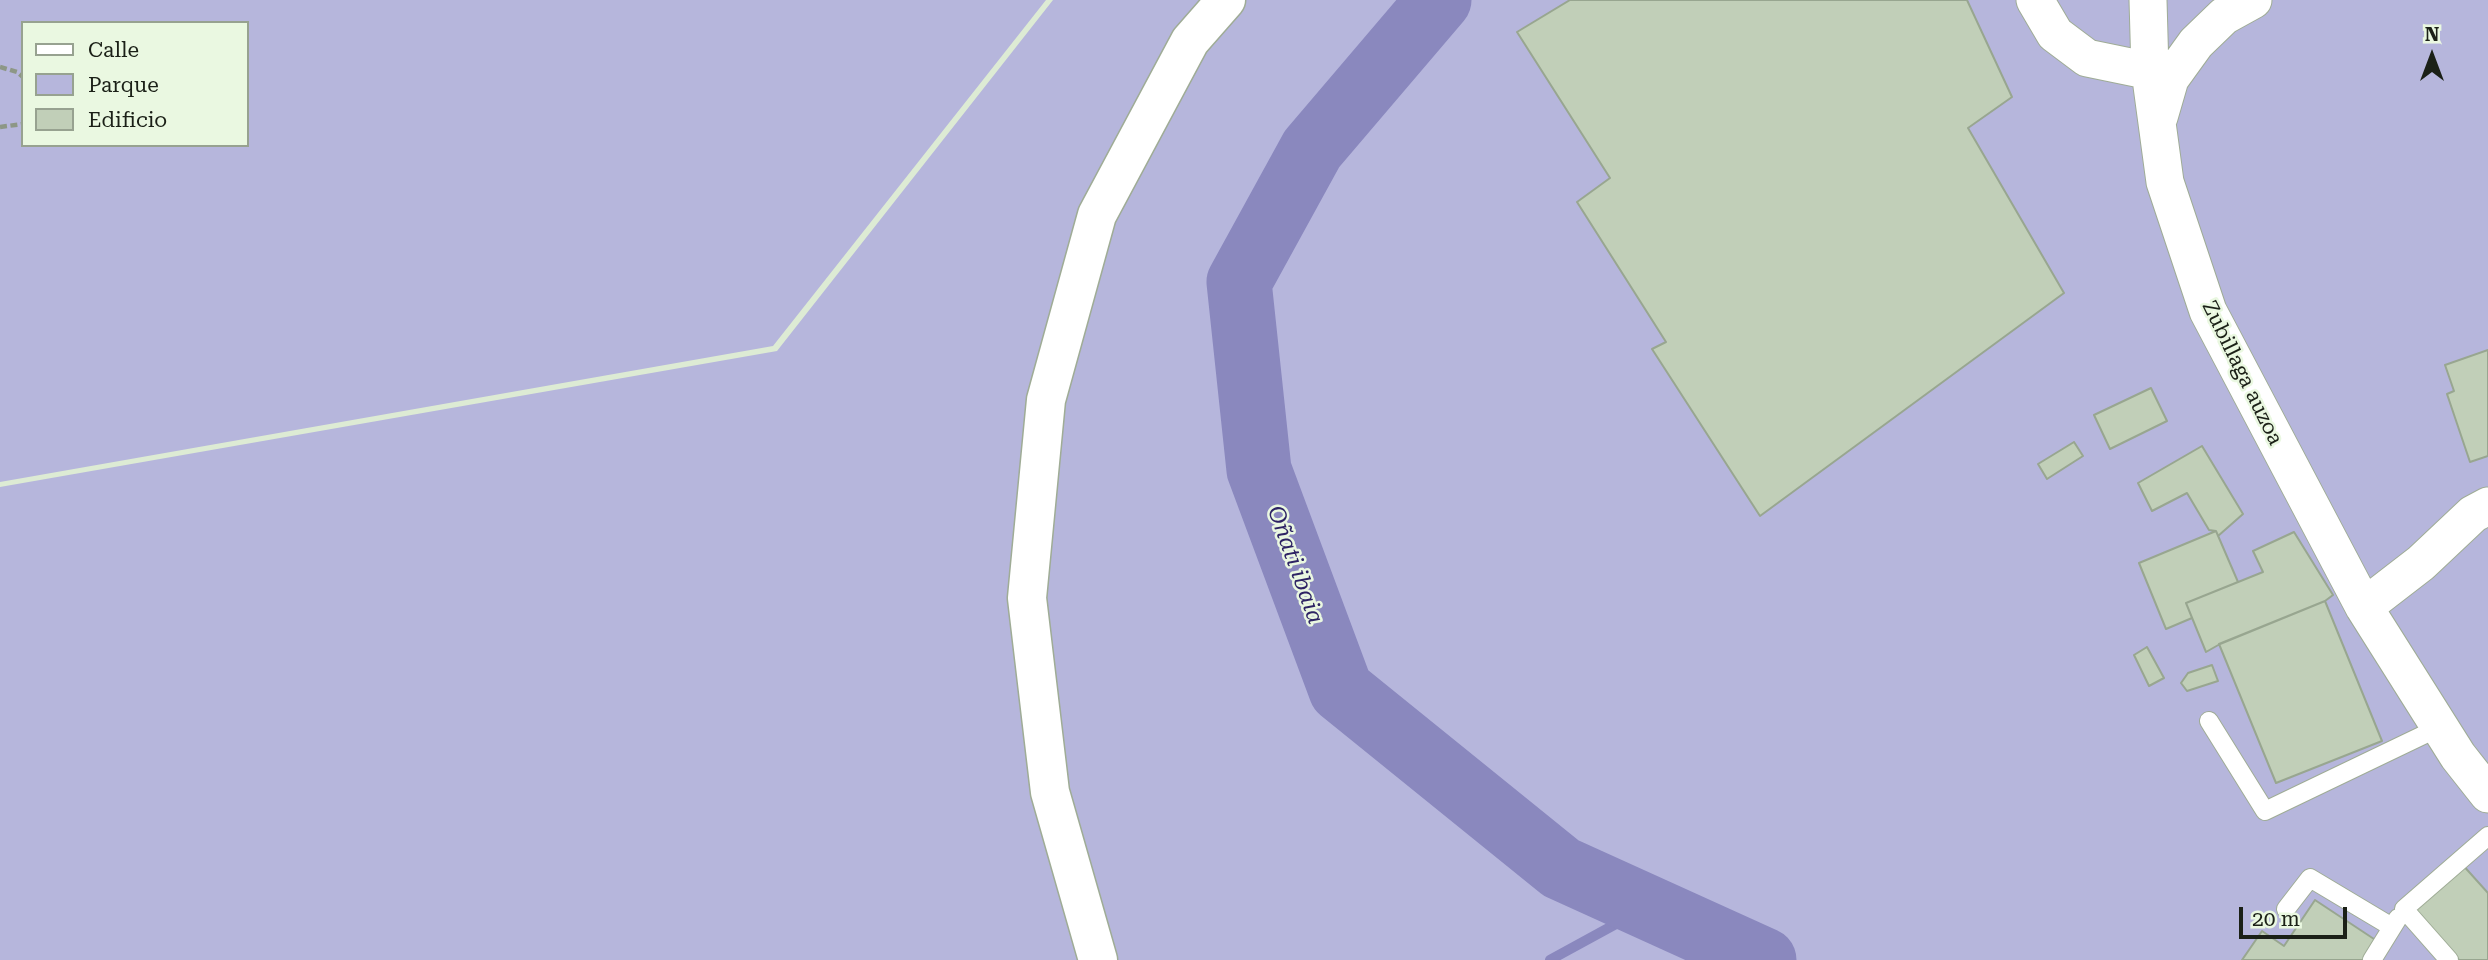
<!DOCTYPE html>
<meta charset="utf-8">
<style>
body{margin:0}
#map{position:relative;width:2488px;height:960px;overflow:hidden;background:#ddebd4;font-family:"Roboto Serif",serif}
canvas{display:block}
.legend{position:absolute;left:21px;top:21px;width:228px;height:126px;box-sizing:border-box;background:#eaf8e1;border:2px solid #97a290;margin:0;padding:9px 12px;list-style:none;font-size:21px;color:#1b2017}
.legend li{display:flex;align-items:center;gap:14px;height:35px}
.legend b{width:35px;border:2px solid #97a290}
.north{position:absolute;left:2397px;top:21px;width:70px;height:70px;-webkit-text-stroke:5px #eaf8e1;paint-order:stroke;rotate:0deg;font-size:19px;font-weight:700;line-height:28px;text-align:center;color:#1b2017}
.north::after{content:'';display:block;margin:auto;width:24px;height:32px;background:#1b2017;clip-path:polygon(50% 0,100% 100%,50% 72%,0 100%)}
.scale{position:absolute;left:2239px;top:907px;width:108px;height:32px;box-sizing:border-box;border:4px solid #1b2017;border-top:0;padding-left:9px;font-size:21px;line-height:24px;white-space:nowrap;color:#1b2017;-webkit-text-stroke:5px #eaf8e1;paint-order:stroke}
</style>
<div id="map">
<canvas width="2488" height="960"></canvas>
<ul class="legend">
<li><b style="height:9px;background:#fff"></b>Calle</li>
<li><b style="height:19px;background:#b6b6dc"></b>Parque</li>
<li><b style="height:19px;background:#c1cfb8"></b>Edificio</li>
</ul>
<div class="north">N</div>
<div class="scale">20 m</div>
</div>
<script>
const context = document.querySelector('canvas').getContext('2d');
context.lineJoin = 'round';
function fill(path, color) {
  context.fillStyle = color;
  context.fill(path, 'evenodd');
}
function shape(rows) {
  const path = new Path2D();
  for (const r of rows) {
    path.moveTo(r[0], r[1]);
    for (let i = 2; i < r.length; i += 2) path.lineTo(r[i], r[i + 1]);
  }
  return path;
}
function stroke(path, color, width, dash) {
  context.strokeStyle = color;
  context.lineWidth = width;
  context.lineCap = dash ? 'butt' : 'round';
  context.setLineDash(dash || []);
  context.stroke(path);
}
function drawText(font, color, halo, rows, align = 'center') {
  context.font = font + ' "Roboto Serif",serif';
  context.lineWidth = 5;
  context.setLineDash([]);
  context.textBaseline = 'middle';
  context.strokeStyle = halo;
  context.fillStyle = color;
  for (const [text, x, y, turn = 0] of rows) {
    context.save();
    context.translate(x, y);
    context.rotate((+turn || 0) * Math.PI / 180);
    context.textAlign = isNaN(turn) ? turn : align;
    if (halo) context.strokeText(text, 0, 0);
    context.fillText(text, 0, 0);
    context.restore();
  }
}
fill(shape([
 [0,0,1046,0,773,346,0,482],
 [23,23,247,23,247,145,23,145],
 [1053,0,2488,0,2488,960,0,960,0,487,777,351]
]), '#b6b6dc');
stroke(shape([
 [1550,960,1647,907]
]), '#8a88be', 10);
stroke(shape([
 [1439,0,1312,149,1239,282,1259,470,1341,690,1561,868,1764,960]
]), '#8a88be', 65);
const building = shape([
 [1570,0,1967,0,2012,97,1968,128,2064,293,1760,516,1652,349,1666,342,1577,202,1610,178,1517,32,1570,0],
 [2488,350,2488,456,2470,462,2447,394,2454,391,2445,365,2488,350],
 [2151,388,2167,421,2110,449,2094,415,2151,388],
 [2074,442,2083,456,2047,479,2038,464,2074,442],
 [2202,446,2243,514,2218,536,2216,531,2209,530,2187,493,2152,511,2138,483,2202,446],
 [2216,531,2238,582,2186,603,2192,618,2166,629,2139,563,2216,531],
 [2294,532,2333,595,2325,601,2220,644,2206,652,2186,603,2263,572,2253,551,2294,532],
 [2325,601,2382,741,2276,783,2219,644,2325,601],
 [2147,647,2164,678,2149,686,2134,655,2147,647],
 [2212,665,2218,681,2187,691,2181,683,2188,673,2212,665],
 [2461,863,2488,893,2488,960,2459,960,2411,908,2461,863],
 [2315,900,2377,941,2364,960,2242,960,2262,931,2284,946,2315,900]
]);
fill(building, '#c1cfb8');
stroke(building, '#98a690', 2);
const lane = shape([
 [2209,721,2265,811,2440,727],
 [2286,909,2310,878,2392,927],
 [2372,960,2398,918],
 [2449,960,2404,909,2488,836]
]);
const street = shape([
 [2035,0,2055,34,2087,58,2150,71],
 [2148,0,2150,71,2165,182,2208,311,2364,607,2458,756,2488,794],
 [2159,117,2170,79,2196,43,2224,16,2253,0],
 [2364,607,2421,563,2473,514,2488,506]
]);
const secondary = shape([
 [1098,960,1050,792,1027,598,1046,400,1097,215,1190,41,1226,0]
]);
stroke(lane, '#9fac96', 20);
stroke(street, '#9fac96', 39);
stroke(secondary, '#9fac96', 41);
stroke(shape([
 [0,67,17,72,23,77],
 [0,127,23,124]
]), '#8d9786', 4.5, [7, 3.5]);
stroke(lane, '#fff', 18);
stroke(street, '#fff', 37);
stroke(secondary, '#fff', 38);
drawText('21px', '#1b2017', '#eaf8e1', [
 ["Zubillaga auzoa",2242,373,64]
]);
drawText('italic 23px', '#2d2364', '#eaf8e1', [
 ["Oñati ibaia",1295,565,70]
]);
</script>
